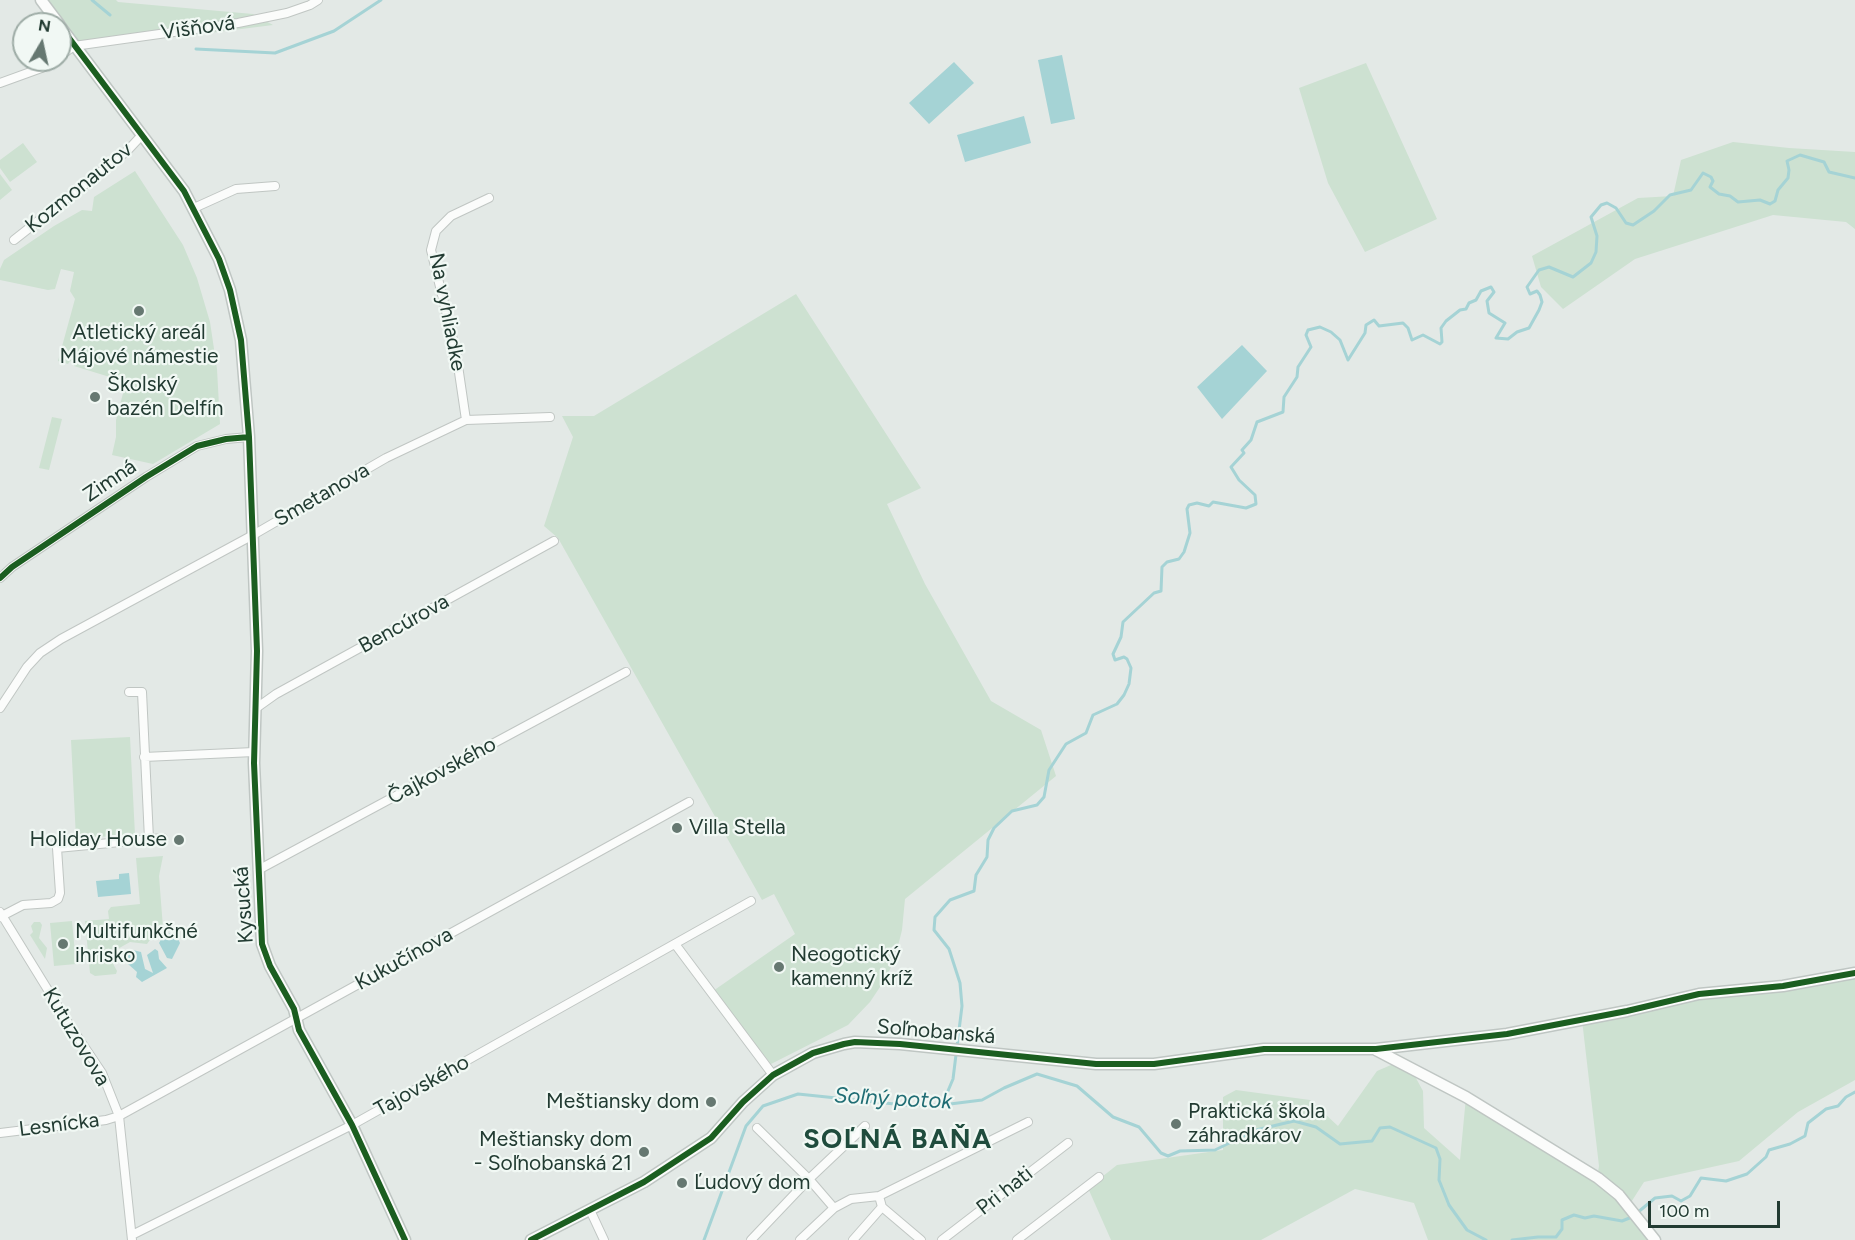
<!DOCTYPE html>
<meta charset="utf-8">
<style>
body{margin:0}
#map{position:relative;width:1855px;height:1240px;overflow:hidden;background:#e3e9e6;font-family:Figtree,sans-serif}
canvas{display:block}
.north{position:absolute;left:12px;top:12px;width:60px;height:60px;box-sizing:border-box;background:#f1f8f4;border:2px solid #9eaca6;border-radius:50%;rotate:9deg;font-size:16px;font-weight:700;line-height:24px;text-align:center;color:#223b32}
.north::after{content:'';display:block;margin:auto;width:21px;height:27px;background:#667871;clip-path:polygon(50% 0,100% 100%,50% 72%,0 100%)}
.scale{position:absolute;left:1648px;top:1201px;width:132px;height:27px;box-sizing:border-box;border:3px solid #223b32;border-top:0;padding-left:8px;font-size:18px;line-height:21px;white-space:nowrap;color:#223b32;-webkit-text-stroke:4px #f1f8f4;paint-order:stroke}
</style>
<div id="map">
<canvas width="1855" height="1240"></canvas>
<div class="north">N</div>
<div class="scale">100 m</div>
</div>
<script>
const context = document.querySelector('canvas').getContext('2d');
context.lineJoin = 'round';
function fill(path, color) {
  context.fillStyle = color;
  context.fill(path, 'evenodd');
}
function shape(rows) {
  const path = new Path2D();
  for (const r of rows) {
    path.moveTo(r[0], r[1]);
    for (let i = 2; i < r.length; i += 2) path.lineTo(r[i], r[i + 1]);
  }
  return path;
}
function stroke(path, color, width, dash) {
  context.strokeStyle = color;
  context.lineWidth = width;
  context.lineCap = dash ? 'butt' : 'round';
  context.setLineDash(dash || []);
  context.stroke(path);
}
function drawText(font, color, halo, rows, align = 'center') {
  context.font = font + ' Figtree,sans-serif';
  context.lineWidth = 4.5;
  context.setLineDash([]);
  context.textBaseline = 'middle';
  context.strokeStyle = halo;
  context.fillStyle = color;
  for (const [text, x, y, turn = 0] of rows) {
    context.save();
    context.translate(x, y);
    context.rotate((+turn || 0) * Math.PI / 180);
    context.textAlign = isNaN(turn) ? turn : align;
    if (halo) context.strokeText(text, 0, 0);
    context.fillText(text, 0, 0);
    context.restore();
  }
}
fill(shape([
 [36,0,116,0,118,2,253,14,273,25,186,36,117,38,74,49],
 [1366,63,1437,219,1365,252,1328,183,1299,88],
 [1733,142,1789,148,1855,152,1855,229,1846,222,1773,215,1635,259,1563,309,1541,287,1532,256,1638,198,1673,196,1681,160],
 [23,143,37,162,10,182,0,168,0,160],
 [135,171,183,245,197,278,210,322,217,369,220,424,153,464,112,455,116,437,116,420,126,382,74,366,75,363,70,361,68,364,58,361,75,299,70,291,74,272,61,269,55,289,48,290,0,280,0,269,4,260,54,226,82,210,92,211,94,197],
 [0,174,12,190,0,200],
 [796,294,921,488,887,504,925,584,991,701,1041,730,1056,776,905,899,902,930,895,958,886,978,870,1002,848,1025,771,1064,713,991,795,934,774,894,762,900,558,538,544,526,573,437,562,416,594,416],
 [52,417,62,419,49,470,39,468],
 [130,737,135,835,76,838,71,740],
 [163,856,159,876,163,928,157,930,147,944,130,942,114,951,111,960,117,971,116,974,95,976,90,973,85,921,109,919,108,911,111,907,140,904,136,858],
 [72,921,76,964,54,966,50,923],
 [34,922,40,922,42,925,39,938,47,948,45,959,30,935,33,932,31,926],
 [1855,973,1855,1080,1798,1112,1739,1161,1644,1182,1628,1207,1657,1240,1428,1240,1414,1203,1355,1189,1261,1240,1111,1240,1088,1188,1117,1165,1223,1150,1223,1097,1236,1090,1310,1100,1338,1126,1377,1071,1398,1062,1411,1069,1423,1091,1424,1128,1460,1160,1466,1097,1597,1178,1599,1166,1582,1020]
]), '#cde1d1');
fill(shape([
 [1062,55,1075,119,1051,124,1038,60],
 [954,62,974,83,929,124,909,103],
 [1024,116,1031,143,965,162,957,135],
 [1242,345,1267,371,1222,419,1197,387],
 [129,873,131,894,98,897,96,881,119,879,119,874],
 [171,933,176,935,180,943,172,959,167,958,159,943,163,936],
 [155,949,158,951,159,959,167,968,142,982,136,977,137,972,128,964,127,956,133,950,141,952,145,969,153,973,147,955]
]), '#a5d3d5');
stroke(shape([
 [92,0,110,15],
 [196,49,275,53,334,31,381,0],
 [942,1105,953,1079,962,1006,960,983,949,949,934,930,935,917,950,900,974,891,976,875,987,857,988,840,994,828,1012,811,1037,805,1044,797,1049,770,1066,744,1086,733,1093,715,1117,704,1124,695,1129,684,1131,668,1127,659,1124,657,1115,660,1113,654,1121,637,1123,622,1154,593,1161,591,1162,567,1167,562,1179,559,1184,552,1190,533,1187,509,1189,505,1197,503,1209,506,1213,502,1246,508,1256,504,1255,495,1239,480,1231,467,1244,453,1242,450,1251,440,1257,422,1283,412,1284,397,1297,377,1298,367,1311,347,1306,335,1308,330,1320,327,1331,332,1340,340,1348,360,1365,333,1366,325,1374,320,1379,326,1403,323,1408,328,1412,340,1423,335,1440,344,1442,342,1441,328,1446,321,1460,310,1466,309,1469,303,1476,300,1481,291,1491,287,1494,292,1487,301,1489,313,1505,323,1496,338,1508,339,1517,332,1529,328,1539,310,1542,302,1540,295,1537,291,1530,294,1527,287,1539,270,1549,267,1573,277,1591,263,1596,252,1597,236,1591,217,1601,205,1607,203,1616,208,1626,223,1633,225,1654,211,1670,195,1691,190,1703,173,1711,177,1713,181,1710,187,1719,194,1730,196,1738,202,1760,200,1770,204,1775,201,1778,190,1788,178,1789,170,1787,161,1800,155,1824,162,1829,172,1855,178],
 [1637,1213,1655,1198,1672,1196,1681,1201,1690,1196,1701,1178,1726,1181,1747,1174,1766,1157,1769,1150,1790,1144,1805,1136,1808,1123,1826,1109,1838,1106,1846,1097,1855,1092],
 [704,1240,746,1126,763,1106,798,1094,904,1105,942,1105,982,1100,1004,1088,1037,1074,1077,1086,1113,1117,1139,1127,1161,1153,1168,1156,1180,1151,1215,1150,1256,1130,1294,1121,1316,1127,1340,1144,1372,1141,1380,1128,1390,1127,1436,1148,1440,1159,1439,1180,1449,1205,1467,1230,1486,1240],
 [1512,1240,1538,1237,1556,1237,1562,1229,1562,1220,1574,1215,1585,1218,1594,1216,1622,1221,1632,1217]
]), '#a5d3d5', 3);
const street = shape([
 [60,56,74,46,238,23,287,13,310,5,318,0],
 [0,83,47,66,55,60],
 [194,208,236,189,275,186],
 [14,240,127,151,142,135],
 [466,420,456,352,431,250,436,231,451,216,489,198],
 [0,578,12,567,146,477,197,446,226,439,249,437],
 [129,692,142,692,149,839],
 [0,708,27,667,40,653,61,639,253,535,386,458,466,420,550,417],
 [255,709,276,694,554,541],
 [144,757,254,752],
 [258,870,626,672],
 [0,912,67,1021,102,1073,119,1116,132,1240],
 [0,917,23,905,51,903,58,899,60,893,57,848,163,838],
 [675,944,773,1075],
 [757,1128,809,1179,834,1208],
 [0,1133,106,1120,119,1116,689,802],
 [879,1196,882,1207,921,1240],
 [590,1210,604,1240],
 [132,1235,352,1125,751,901],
 [751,1240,809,1179,865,1126],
 [800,1240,834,1208,851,1199,879,1196,1028,1122],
 [853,1240,882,1207],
 [942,1240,1068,1143],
 [1017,1240,1099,1177]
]);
const secondary = shape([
 [41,0,59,24],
 [60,26,184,191,219,259,230,290,241,340,249,437,257,651,254,763,262,944,270,966,294,1009,299,1030,352,1125,405,1240],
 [1376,1050,1466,1097,1598,1178,1619,1195,1655,1240],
 [531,1240,644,1182,711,1138,743,1102,773,1075,813,1053,844,1044,855,1042,900,1044,1096,1064,1154,1064,1264,1049,1376,1049,1507,1034,1627,1011,1699,994,1783,986,1855,973]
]);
stroke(street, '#c0c6c3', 10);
stroke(secondary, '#bfc6c3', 13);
stroke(street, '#fbfcfb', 8);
stroke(secondary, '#fbfcfb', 10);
stroke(shape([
 [60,26,184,191,219,259,230,290,241,340,249,437,257,651,254,763,262,944,270,966,294,1009,299,1030,352,1125,405,1240],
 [0,578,12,567,146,477,197,446,226,439,249,437],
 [531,1240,644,1182,711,1138,743,1102,773,1075,813,1053,844,1044,855,1042,900,1044,1096,1064,1154,1064,1264,1049,1376,1049,1507,1034,1627,1011,1699,994,1783,986,1855,973]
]), '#1b5e20', 6);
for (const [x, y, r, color] of [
 [139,311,6,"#667871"],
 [95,397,6,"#667871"],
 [677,828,6,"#667871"],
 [179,840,6,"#667871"],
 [63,944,6,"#667871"],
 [779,967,6,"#667871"],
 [711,1102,6,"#667871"],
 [1176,1124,6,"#667871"],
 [644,1152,6,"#667871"],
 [682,1183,6,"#667871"]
]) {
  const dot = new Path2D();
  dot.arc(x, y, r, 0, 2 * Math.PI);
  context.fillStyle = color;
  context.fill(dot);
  stroke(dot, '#f1f8f4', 2);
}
drawText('21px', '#223b32', '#f1f8f4', [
 ["Višňová",198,28,-8],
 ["Kozmonautov",79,188,-39],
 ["Na vyhliadke",447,312,79],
 ["Zimná",110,481,-34],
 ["Smetanova",322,495,-30],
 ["Bencúrova",404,624,-29],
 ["Čajkovského",442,771,-28],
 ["Kysucká",244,905,-94],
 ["Kukučínova",404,959,-29],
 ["Soľnobanská",936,1032,5],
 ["Kutuzovova",76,1037,59],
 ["Tajovského",422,1086,-29],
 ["Lesnícka",59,1125,-7],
 ["Pri hati",1005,1191,-38]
]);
drawText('21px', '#223b32', '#f1f8f4', [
 ["Atletický areál",139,333,"center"],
 ["Májové námestie",139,357,"center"],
 ["Školský",107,385],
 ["bazén Delfín",107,409],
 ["Villa Stella",689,828],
 ["Holiday House",167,840,"right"],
 ["Multifunkčné",75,932],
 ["ihrisko",75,956],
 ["Neogotický",791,955],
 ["kamenný kríž",791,979],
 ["Meštiansky dom",699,1102,"right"],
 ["Praktická škola",1188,1112],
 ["záhradkárov",1188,1136],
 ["Meštiansky dom",632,1140,"right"],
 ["- Soľnobanská 21",632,1164,"right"],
 ["Ľudový dom",694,1183]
], 'left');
drawText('italic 22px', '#1f6d74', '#f1f8f4', [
 ["Soľný potok",893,1099,3]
]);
context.letterSpacing = '1.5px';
drawText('bold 27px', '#1f4c3d', '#f1f8f4', [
 ["SOĽNÁ BAŇA",898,1140]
]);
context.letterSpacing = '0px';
</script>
